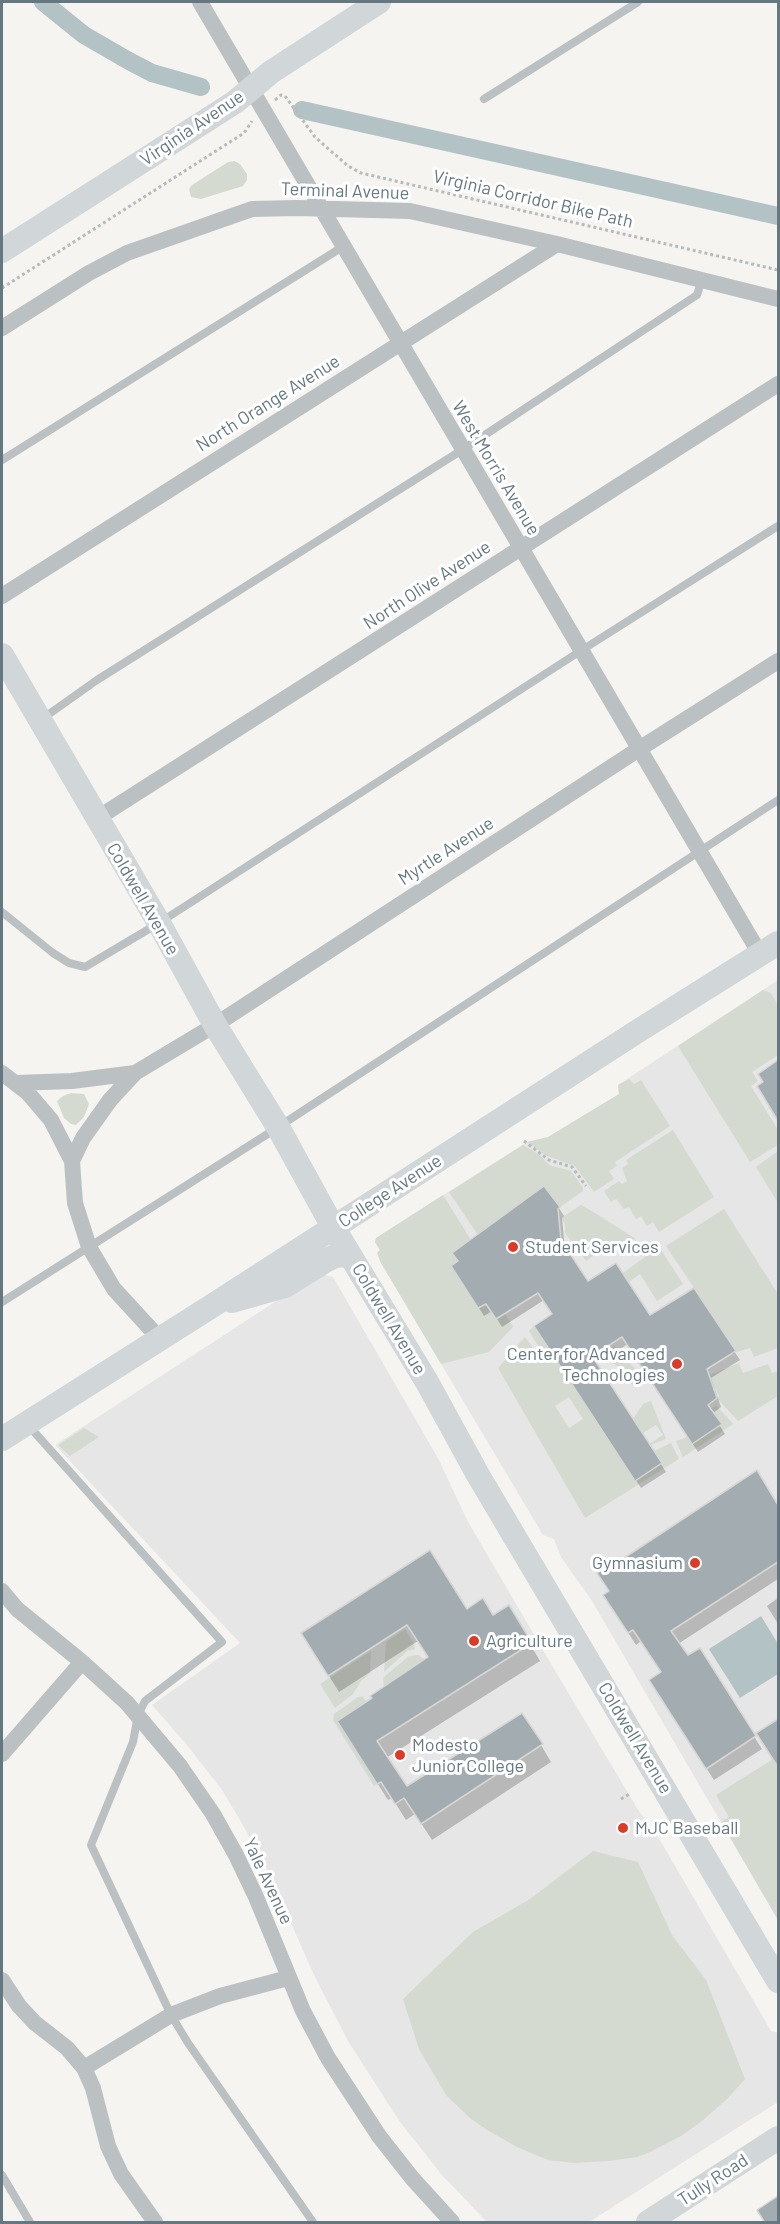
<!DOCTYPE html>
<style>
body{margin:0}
#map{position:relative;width:780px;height:2224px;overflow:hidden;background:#f5f4f1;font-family:Barlow,sans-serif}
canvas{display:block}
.frame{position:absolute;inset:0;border:3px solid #657881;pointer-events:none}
</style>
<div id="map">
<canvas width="780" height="2224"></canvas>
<div class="frame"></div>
</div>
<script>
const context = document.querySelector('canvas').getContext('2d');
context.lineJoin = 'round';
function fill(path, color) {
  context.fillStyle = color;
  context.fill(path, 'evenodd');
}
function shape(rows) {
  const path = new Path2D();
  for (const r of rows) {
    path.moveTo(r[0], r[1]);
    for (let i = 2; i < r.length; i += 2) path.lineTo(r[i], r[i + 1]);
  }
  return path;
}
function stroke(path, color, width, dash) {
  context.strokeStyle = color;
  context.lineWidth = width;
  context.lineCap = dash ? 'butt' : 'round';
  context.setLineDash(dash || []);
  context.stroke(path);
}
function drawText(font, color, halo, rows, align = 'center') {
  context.font = font + ' Barlow,sans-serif';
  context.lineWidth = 6;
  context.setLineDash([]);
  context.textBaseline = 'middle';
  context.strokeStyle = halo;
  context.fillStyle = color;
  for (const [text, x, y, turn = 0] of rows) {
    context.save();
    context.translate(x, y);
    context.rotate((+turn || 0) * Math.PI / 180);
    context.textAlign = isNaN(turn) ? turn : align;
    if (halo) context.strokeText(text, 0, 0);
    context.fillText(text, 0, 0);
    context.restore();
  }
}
fill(shape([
 [778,980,778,1920,592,1601,561,1557,554,1539,543,1535,381,1263,377,1253,380,1250,375,1242,376,1238,527,1142,548,1137,619,1094,618,1085],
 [321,1272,322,1274,333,1277,439,1460,467,1520,554,1669,637,1808,661,1842,771,2031,778,2033,778,2102,589,2222,487,2222,442,2175,400,2122,348,2041,314,1975,267,1869,240,1820,222,1790,187,1745,152,1705,240,1643,55,1445]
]), '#e5e6e5');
fill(shape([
 [234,161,240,164,247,174,247,180,243,186,201,199,191,197,189,189,192,185,228,162],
 [763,990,771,993,778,1005,778,1055,752,1072,758,1081,751,1086,778,1130,778,1145,750,1162,678,1046],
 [629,1079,634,1084,641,1080,670,1126,615,1162,617,1166,609,1171,614,1179,594,1192,575,1166,547,1156,527,1142,548,1137,619,1094,618,1085],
 [71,1093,84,1094,89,1104,84,1117,76,1125,71,1124,64,1118,57,1101,63,1096],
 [673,1130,714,1197,659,1232,653,1222,647,1226,641,1216,636,1219,629,1207,624,1209,616,1199,611,1202,604,1191,619,1181,622,1184,627,1181,622,1168,628,1164,626,1160],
 [523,1145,540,1155,549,1165,571,1171,583,1188,583,1191,560,1207,544,1186,478,1235,449,1192],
 [778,1151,778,1203,756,1167],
 [443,1195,471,1240,458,1261,451,1266,478,1308,486,1304,496,1319,505,1314,513,1327,489,1352,441,1364,381,1263,377,1253,380,1250,375,1242,376,1238],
 [581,1205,595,1213,636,1239,608,1245,586,1261,565,1233,565,1224,561,1218],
 [724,1209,778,1294,778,1348,754,1357,750,1348,737,1352,666,1246],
 [659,1247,683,1284,657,1301,640,1274,629,1282,623,1273],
 [534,1326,635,1480,662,1463,654,1451,671,1443,679,1459,585,1518,498,1368,525,1337,536,1352,540,1349,529,1331],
 [569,1397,583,1419,569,1428,555,1406],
 [614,1346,630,1357,627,1362,635,1368,633,1372,641,1377,634,1386,619,1375,619,1367,605,1358],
 [739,1363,743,1373,768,1364,772,1373,778,1371,778,1396,738,1421,717,1398,719,1396,714,1387,705,1377],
 [651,1401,666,1439,651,1445,649,1444,663,1435,656,1425,643,1433,633,1419,643,1404],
 [716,1405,733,1424,683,1457,676,1441,687,1437,692,1444,721,1425,711,1409],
 [84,1428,99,1437,70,1456,58,1445],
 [405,1629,414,1644,415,1649,407,1651,384,1672,386,1642],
 [371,1651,370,1673,361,1681,353,1694,335,1708,320,1684],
 [418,1655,424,1659,384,1687,383,1678,385,1676,409,1656],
 [363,1696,366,1702,337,1721,377,1784,374,1786,333,1720,334,1714,358,1697],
 [778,1756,778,1920,721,1822,729,1817,716,1795],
 [593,1851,638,1862,672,1935,706,1980,745,2079,727,2099,702,2121,681,2136,650,2152,637,2157,609,2161,574,2163,548,2160,517,2147,487,2130,470,2118,446,2095,419,2049,403,1999,473,1932,530,1899]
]), '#d5dad1');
fill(shape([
 [761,1616,778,1644,778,1674,740,1698,709,1649]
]), '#b3c2c4');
fill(shape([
 [778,1062,778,1119,759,1087,765,1083,760,1075],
 [559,1208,564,1216,562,1218,565,1249,588,1283,650,1317,694,1290,740,1360,711,1378,721,1407,712,1414,725,1434,698,1452,628,1344,596,1364,666,1472,641,1488,541,1335,554,1315,544,1300,502,1327,492,1311,484,1316,458,1274],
 [756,1472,778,1507,778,1579,678,1644,687,1657,699,1650,762,1749,714,1780,658,1693,662,1673,641,1641,636,1645,612,1607,610,1592,621,1562],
 [778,1598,778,1624,767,1606],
 [466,1611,493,1617,530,1644,540,1661,386,1758,406,1788,541,1745,551,1762,432,1840,415,1814,406,1820,392,1798,388,1800,349,1738,429,1658,418,1641,339,1692,303,1634],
 [778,1720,778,1759,776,1761,758,1733]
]), '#0003');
stroke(shape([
 [43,2,84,35,129,61,152,73,201,87],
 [302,110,778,216]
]), '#b3c2c4', 18);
const building = shape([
 [778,1060,778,1121,757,1086,763,1082,758,1074,778,1060],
 [544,1186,560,1207,558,1209,561,1240,588,1281,616,1263,650,1315,694,1288,736,1351,707,1369,717,1398,708,1405,722,1424,692,1444,622,1337,592,1356,662,1463,635,1481,534,1326,552,1314,538,1293,496,1319,486,1304,478,1308,451,1266,458,1261,452,1253,544,1186],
 [757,1470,778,1505,778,1562,671,1631,688,1655,700,1648,756,1736,706,1769,649,1680,661,1672,633,1630,628,1633,603,1595,609,1591,597,1573,620,1558,621,1560,757,1470],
 [430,1550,467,1609,483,1598,493,1615,509,1605,532,1643,377,1741,407,1786,522,1713,543,1744,421,1824,404,1798,395,1804,381,1782,377,1784,337,1721,372,1698,370,1696,428,1657,407,1625,328,1676,301,1633,430,1550],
 [778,1719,778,1767,756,1733,778,1719],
 [778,2196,778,2223,765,2223,757,2210,778,2196]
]);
fill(building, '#a3adb1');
stroke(building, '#d6d6d4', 1.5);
stroke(shape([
 [275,100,281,95,285,96,315,137,348,166,361,173,778,270],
 [2,288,244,133,252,121],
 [524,1141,549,1160,572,1167,586,1186],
 [733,1353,737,1359],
 [621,1799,631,1793]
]), '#b8bbbd', 3, [3, 3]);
stroke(shape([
 [484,99,638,2],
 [2,460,344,246],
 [42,719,97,680,462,450,697,295,702,279],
 [2,912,53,953,69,963,85,967,159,923,582,650,778,526],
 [2,1302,266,1135,778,800],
 [28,1425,222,1642,145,1701,138,1715,133,1742,91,1845,171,2015,188,2043,313,2222],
 [2,2175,30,2222]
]), '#bbc1c3', 8);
stroke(shape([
 [200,2,760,954],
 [2,328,89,273,127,253,252,209,297,208,410,211,557,244,778,299],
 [2,596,557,244],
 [96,819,778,384],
 [2,1073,28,1093,51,1120,72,1161,75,1203,89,1247,114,1289,159,1338],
 [16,1083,72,1081,135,1073,215,1025,639,749,778,661],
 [72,1161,83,1138,110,1100,135,1073],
 [2,1591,17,1609,82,1662,127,1703,180,1766,213,1814,236,1855,256,1897,303,2011,328,2058,379,2136,412,2178,452,2222],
 [2,1754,82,1662],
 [2,1980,19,2006,35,2023,67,2048,84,2068,93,2088,108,2146,121,2174,155,2222],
 [84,2068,171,2015,220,1996,288,1978]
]), '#bbc1c3', 16);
stroke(shape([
 [2,251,235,102,271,72,379,2],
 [2,655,159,923,215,1025,278,1127,333,1227,427,1382,478,1475,778,1981],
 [232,1301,285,1286,325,1261,335,1256,350,1255],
 [2,1439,215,1304,638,1031,778,943],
 [648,2222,778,2138]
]), '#d1d6d9', 24);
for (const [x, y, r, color] of [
 [513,1247,6,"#dd3b29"],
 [677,1364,6,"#dd3b29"],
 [695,1563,6,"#dd3b29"],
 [474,1641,6,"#dd3b29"],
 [400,1755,6,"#dd3b29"],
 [623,1828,6,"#dd3b29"]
]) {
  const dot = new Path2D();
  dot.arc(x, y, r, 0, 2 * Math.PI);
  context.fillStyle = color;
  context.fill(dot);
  stroke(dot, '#fff', 2);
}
drawText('18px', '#657881', '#fff', [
 ["Virginia Avenue",192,128,-34],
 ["Terminal Avenue",345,191,2],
 ["Virginia Corridor Bike Path",533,199,13],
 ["North Orange Avenue",268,403,-32],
 ["West Morris Avenue",496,468,59],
 ["North Olive Avenue",427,585,-33],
 ["Myrtle Avenue",446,851,-33],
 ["Coldwell Avenue",143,899,60],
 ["College Avenue",390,1191,-33],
 ["Coldwell Avenue",389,1319,59],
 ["Coldwell Avenue",635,1738,59],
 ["Yale Avenue",268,1881,65],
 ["Tully Road",713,2180,-33]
]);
drawText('18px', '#657881', '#fff', [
 ["Student Services",525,1247],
 ["Center for Advanced",665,1354,"right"],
 ["Technologies",665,1375,"right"],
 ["Gymnasium",683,1563,"right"],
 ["Agriculture",486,1641],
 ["Modesto",412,1745],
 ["Junior College",412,1766],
 ["MJC Baseball",635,1828]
], 'left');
</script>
